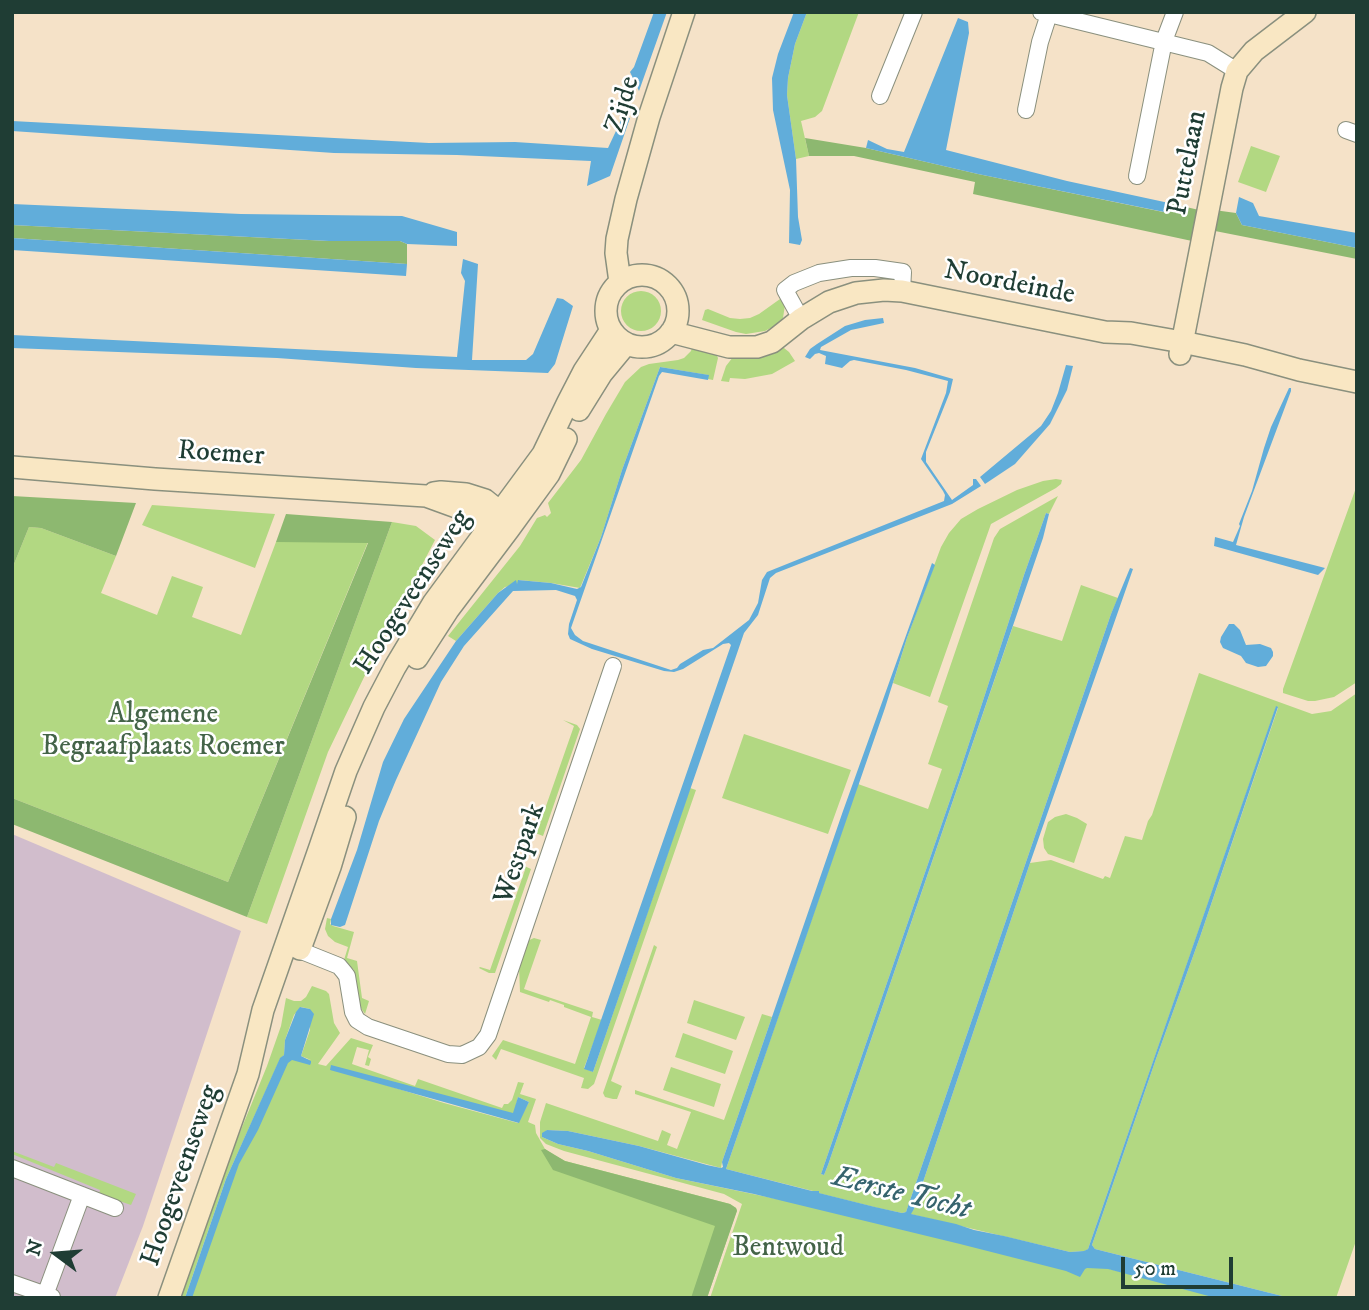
<!DOCTYPE html>
<style>
body{margin:0}
#map{position:relative;width:1369px;height:1310px;overflow:hidden;background:#f5e2c8;font-family:"IM FELL DW Pica",serif}
canvas{display:block}
.frame{position:absolute;inset:0;border:14px solid #1f3d34;pointer-events:none}
.north{position:absolute;left:21px;top:1219px;width:70px;height:70px;-webkit-text-stroke:5px #fff;paint-order:stroke;rotate:286deg;font-size:19px;font-weight:700;line-height:28px;text-align:center;color:#1f3d34}
.north::after{content:'';display:block;margin:auto;width:24px;height:32px;background:#1f3d34;clip-path:polygon(50% 0,100% 100%,50% 72%,0 100%)}
.scale{position:absolute;left:1121px;top:1257px;width:112px;height:32px;box-sizing:border-box;border:4px solid #1f3d34;border-top:0;padding-left:9px;font-size:21px;line-height:24px;white-space:nowrap;color:#1f3d34;-webkit-text-stroke:5px #fff;paint-order:stroke}
</style>
<div id="map">
<canvas width="1369" height="1310"></canvas>
<div class="frame"></div>
<div class="north">N</div>
<div class="scale">50 m</div>
</div>
<script>
const context = document.querySelector('canvas').getContext('2d');
context.lineJoin = 'round';
function fill(path, color) {
  context.fillStyle = color;
  context.fill(path, 'evenodd');
}
function shape(rows) {
  const path = new Path2D();
  for (const r of rows) {
    if (r.length === 3) {
      path.moveTo(r[0] + r[2], r[1]);
      path.arc(r[0], r[1], r[2], 0, 2 * Math.PI);
      continue;
    }
    path.moveTo(r[0], r[1]);
    for (let i = 2; i < r.length; i += 2) path.lineTo(r[i], r[i + 1]);
  }
  return path;
}
function stroke(path, color, width, dash) {
  context.strokeStyle = color;
  context.lineWidth = width;
  context.lineCap = dash ? 'butt' : 'round';
  context.setLineDash(dash || []);
  context.stroke(path);
}
function drawText(font, color, halo, rows, align = 'center') {
  context.font = font + ' "IM FELL DW Pica",serif';
  context.lineWidth = 5;
  context.setLineDash([]);
  context.textBaseline = 'middle';
  context.strokeStyle = halo;
  context.fillStyle = color;
  for (const [text, x, y, turn = 0] of rows) {
    context.save();
    context.translate(x, y);
    context.rotate((+turn || 0) * Math.PI / 180);
    context.textAlign = isNaN(turn) ? turn : align;
    if (halo) context.strokeText(text, 0, 0);
    context.fillText(text, 0, 0);
    context.restore();
  }
}
fill(shape([
 [12,834,241,931,143,1226,115,1298,12,1298]
]), '#d1bdcc');
fill(shape([
 [807,12,859,12,822,111,815,117,801,121,809,156,796,159,787,95,788,78,795,44],
 [1251,146,1280,156,1266,192,1238,182],
 [641,311,20],
 [780,299,785,305,783,318,780,323,765,331,746,334,736,332,702,320,705,310,708,309,730,318,740,319,750,318,759,314],
 [693,343,716,354,718,358,713,380,708,379,708,375,660,367,622,470,601,537,580,588,551,583,519,580,517,585,505,587,498,593,456,641,448,636,520,546,537,518,545,515,547,517,551,513,548,503,581,460,606,414,625,382,641,367,649,364,678,360,684,358,691,351],
 [778,347,784,348,789,352,795,361,772,374,745,379,730,378,729,382,721,381,726,366,733,357],
 [1056,479,1062,480,1061,484,1056,488,991,524,930,697,893,683,907,638,941,547,949,533,961,519,978,509,1017,490,1043,481],
 [1357,485,1357,682,1334,697,1315,701,1308,701,1283,693,1283,689],
 [1058,496,1049,514,1046,513,1024,575,959,774,821,1174,824,1175,828,1165,1013,626,1062,641,1081,585,1118,598,1111,614,906,1212,902,1213,878,1208,818,1193,818,1191,813,1191,726,1169,858,784,928,809,942,769,928,764,948,706,938,702,994,538,1000,529],
 [152,505,275,514,255,568,142,525],
 [392,522,416,526,435,540,367,671,328,752,267,924,247,917],
 [29,527,41,528,116,556,101,593,157,615,172,576,203,587,192,617,241,635,276,542,368,542,228,882,12,798,12,569],
 [1199,673,1312,714,1331,711,1357,693,1357,1238,1336,1298,1290,1298,1095,1249,1092,1245,1156,1059,1200,937,1278,708,1276,707,1088,1249,1085,1251,1070,1252,910,1214,914,1209,1030,863,1051,860,1103,879,1105,876,1110,878,1125,836,1142,840,1148,821,1152,815],
 [563,720,577,725,580,729,543,836,525,829,528,822,539,826,574,726],
 [744,734,851,770,828,834,722,798],
 [690,788,696,790,594,1084,588,1089,581,1088,584,1078,501,1049,496,1060,492,1056,503,1040,575,1064,591,1017,564,1007,564,1005,550,1000,549,1002,520,992,519,966,527,941,534,938,541,940,524,989,593,1012,592,1017,602,1020,584,1068,593,1072],
 [1066,814,1077,818,1087,824,1074,863,1048,854,1044,848,1043,839,1048,822,1055,817],
 [518,863,531,869,495,973,489,973,479,968,480,967,490,970,525,870,515,866,515,864],
 [327,918,331,919,330,924,333,926,354,932,347,958,357,961,362,998,369,1001,365,1014,359,1005,354,970,344,960,348,947,335,942,328,936,325,929],
 [654,945,657,947,611,1081,622,1086,617,1099,613,1099,605,1097,603,1093],
 [312,986,326,991,329,994,334,1023,340,1033,318,1064,326,1066,351,1038,373,1045,368,1057,371,1059,369,1066,365,1065,369,1050,357,1047,352,1064,415,1086,418,1079,502,1108,504,1104,508,1104,512,1100,518,1082,524,1083,520,1094,536,1099,528,1122,535,1125,536,1133,545,1149,554,1155,565,1161,730,1204,736,1208,737,1210,707,1298,191,1298,235,1171,289,1055,311,1060,301,1056,310,1030,310,1009,301,1007,294,1015,285,1040,284,1055,280,1059,226,1179,185,1298,180,1298,227,1164,267,1066,281,1026,286,998,294,1001,301,1001,306,997],
 [331,1066,514,1114,518,1097,529,1102,518,1123,444,1103,331,1068],
 [694,1000,745,1017,736,1040,687,1023],
 [762,1014,772,1017,722,1162,721,1168,639,1146,568,1131,547,1130,542,1137,558,1144,588,1151,676,1178,1094,1265,1224,1298,710,1298,742,1204,724,1194,564,1151,546,1144,540,1138,540,1122,546,1103,658,1141,662,1130,671,1134,667,1145,677,1149,691,1112,635,1094,635,1090,724,1120],
 [683,1033,733,1051,725,1074,675,1057],
 [671,1067,721,1084,714,1107,663,1090],
 [12,1151,54,1167,56,1163,136,1194,131,1205,99,1194,100,1190,12,1154]
]), '#b2d882');
fill(shape([
 [805,138,866,148,978,174,1168,213,1171,210,1169,203,1199,210,1192,241,973,194,975,182,854,156,809,156],
 [1214,210,1236,213,1242,225,1357,248,1357,259,1210,230],
 [12,225,329,241,400,241,407,244,407,264,12,238],
 [12,496,136,503,116,556,41,528,29,527,12,569],
 [286,514,392,522,247,917,12,824,12,798,228,882,368,543,276,542],
 [545,1149,565,1161,730,1204,736,1208,737,1211,707,1298,691,1298,715,1226,553,1170,541,1150]
]), '#8db870');
fill(shape([
 [654,12,667,12,639,91,630,72,634,67],
 [794,12,807,12,795,44,788,78,787,95,796,159,798,217,802,240,800,245,789,243,790,190,773,110,772,78,778,54],
 [958,18,968,22,969,33,946,150,1067,181,1169,203,1171,210,1169,213,978,174,866,148,868,140,887,149,904,152],
 [623,116,630,118,610,176,587,186,591,161,457,155,334,153,12,131,12,121,429,143,515,142,608,148],
 [1239,197,1253,203,1259,216,1357,233,1357,248,1242,225,1236,213],
 [12,204,241,214,402,216,457,232,457,246,407,244,400,241,329,241,12,225],
 [12,238,407,264,406,276,12,250],
 [463,259,478,264,472,360,526,360,533,354,557,298,563,299,573,306,555,364,548,373,416,368,277,358,12,348,12,335,457,357,465,281,461,273],
 [883,318,884,323,851,330,821,347,820,350,915,368,953,379,950,392,926,452,926,462,952,500,973,485,973,479,976,479,981,486,952,504,776,573,770,578,758,615,744,633,593,1072,584,1069,731,645,729,643,723,644,683,669,674,672,664,671,592,649,570,639,568,634,569,624,577,600,575,596,556,590,513,591,464,646,441,682,396,780,379,821,345,925,340,927,331,925,331,919,357,850,383,762,404,719,456,641,498,593,516,580,517,584,518,580,551,583,577,589,581,587,601,537,622,470,660,367,709,375,708,380,662,372,659,376,571,628,575,635,583,641,671,670,677,668,680,664,703,650,713,648,749,620,758,603,762,580,767,572,944,501,945,495,943,491,921,459,946,393,948,381,906,370,854,360,850,361,842,368,825,364,826,356,819,353,815,354,810,359,805,357,810,349,817,344,845,326,865,320],
 [1066,365,1073,366,1067,390,1050,424,1015,464,985,484,980,477,1041,426,1051,411,1058,393],
 [1289,388,1291,388,1291,391,1244,517,1236,545,1325,568,1318,575,1214,546,1215,537,1233,542,1240,526,1239,524,1252,491,1264,448,1271,427],
 [1046,513,1049,514,1043,538,982,716,828,1165,824,1175,821,1174,959,774,1024,575],
 [932,563,935,565,907,638,885,708,726,1169,812,1191,819,1191,819,1193,875,1207,902,1213,906,1212,1111,614,1130,568,1133,569,1030,863,914,1209,911,1214,956,1224,974,1230,1004,1236,1070,1252,1084,1251,1088,1249,1276,706,1278,707,1200,937,1156,1059,1092,1245,1095,1249,1290,1298,1216,1298,1108,1269,1087,1268,1085,1269,1080,1277,1066,1271,960,1244,754,1194,676,1178,588,1151,558,1144,542,1137,542,1133,547,1130,568,1131,639,1146,707,1165,721,1168,723,1167,722,1162,843,811],
 [1229,624,1234,624,1240,630,1246,645,1260,644,1271,648,1273,652,1273,656,1266,666,1258,667,1246,663,1241,656,1223,648,1220,642,1221,637],
 [300,1007,310,1009,314,1014,301,1056,311,1061,311,1063,310,1065,292,1060,288,1063,258,1130,239,1164,192,1298,185,1298,226,1179,280,1058,284,1055,285,1040,296,1012],
 [331,1065,513,1113,518,1097,529,1102,519,1123,330,1070]
]), '#61adda');
const street = shape([
 [1041,12,1208,53,1237,71],
 [880,96,914,12],
 [1026,110,1040,42,1049,14],
 [1346,130,1357,134],
 [1137,176,1164,41,1175,12],
 [801,319,785,290,794,283,819,273,851,268,875,268,903,272,902,291],
 [289,946,339,966,344,972,347,976,353,1012,357,1020,368,1027,448,1054,462,1055,479,1047,488,1035,613,666],
 [12,1168,115,1208],
 [12,1283,52,1297],
 [44,1298,82,1195]
]);
const secondary = shape([
 [642,311,36],
 [620,282,616,253,617,239,626,199,649,117,684,12],
 [671,332,729,347,757,347,772,342,801,319,829,302,856,293,884,290,902,291,1105,332,1131,333,1182,342,1245,355,1299,370,1357,382],
 [1180,354,1232,88,1237,71,1254,51,1305,12],
 [579,410,602,373,626,344],
 [12,467,155,479,426,496,459,508,489,527,500,529],
 [434,493,441,492,466,494,485,500,500,512,506,522],
 [417,658,448,610,509,529,549,474,566,439],
 [300,949,330,867,345,817],
 [169,1298,248,1074,263,1010,320,847,346,771,374,707,395,667,434,602,543,454,568,402,584,371,611,330]
]);
stroke(street, '#8a907e', 18);
stroke(secondary, '#8a907e', 24);
stroke(street, '#fff', 16);
stroke(secondary, '#f9e7c3', 21);
drawText('28px', '#1f3d34', '#fff', [
 ["Zijde",624,105,-73],
 ["Puttelaan",1189,163,-79],
 ["Noordeinde",1009,284,11],
 ["Roemer",221,455,4],
 ["Hoogeveenseweg",414,593,-57],
 ["Westpark",521,854,-71],
 ["Hoogeveenseweg",182,1176,-71]
]);
drawText('28px', '#446448', '#fff', [
 ["Algemene",163,716],
 ["Begraafplaats Roemer",163,748],
 ["Bentwoud",788,1249]
]);
drawText('italic 30px', '#36646e', '#fff', [
 ["Eerste Tocht",901,1195,14]
]);
</script>
